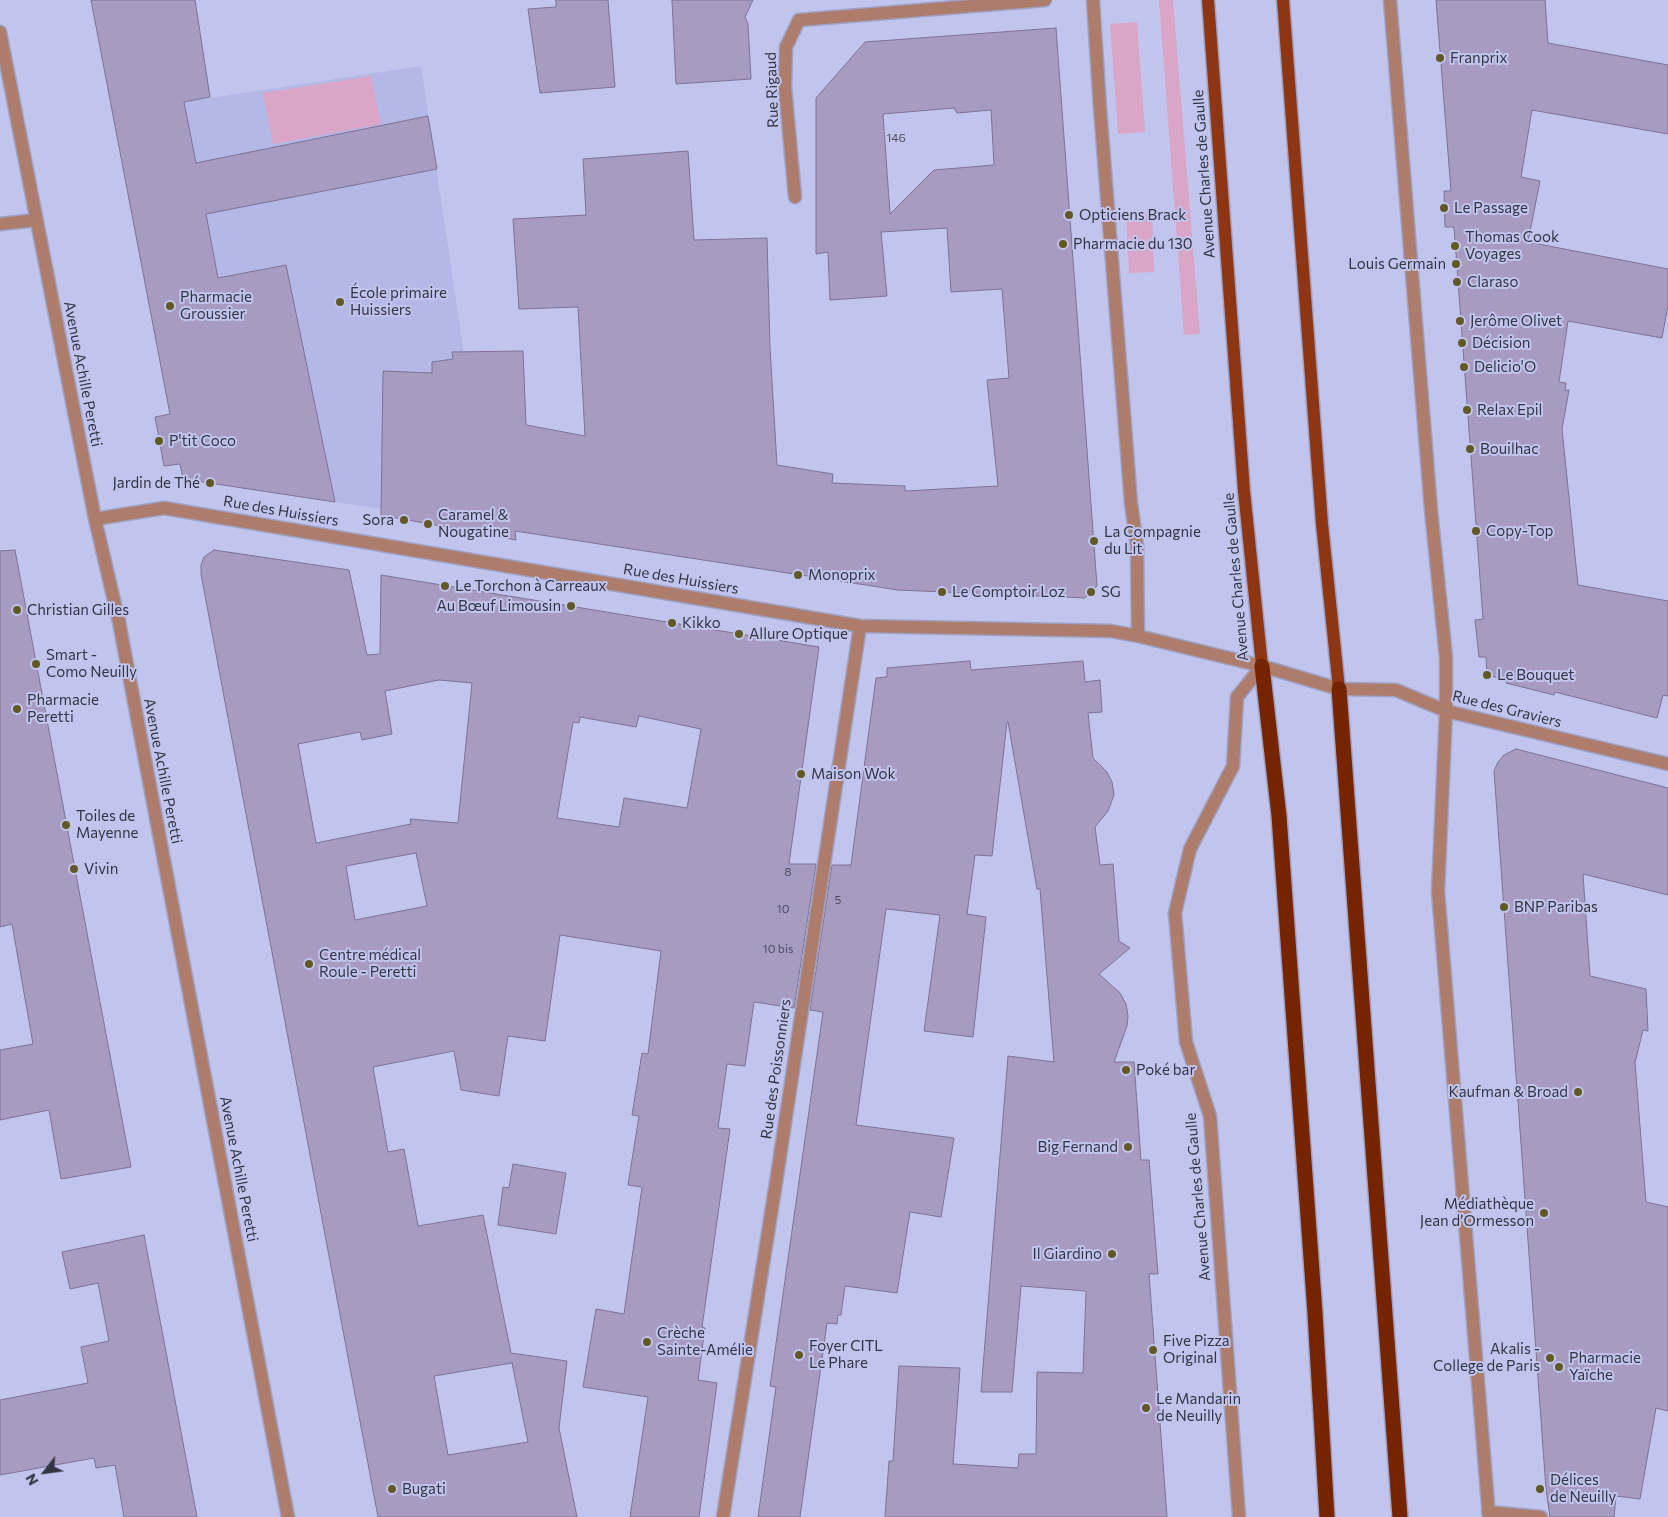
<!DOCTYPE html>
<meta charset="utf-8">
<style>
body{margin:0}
#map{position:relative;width:1668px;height:1517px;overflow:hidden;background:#c1c5ed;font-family:Commissioner,sans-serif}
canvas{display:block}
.north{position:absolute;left:20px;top:1447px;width:50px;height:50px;-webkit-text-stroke:4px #c1c5ed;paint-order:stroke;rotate:240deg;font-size:14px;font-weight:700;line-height:20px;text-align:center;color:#333444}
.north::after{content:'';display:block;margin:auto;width:18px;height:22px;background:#333444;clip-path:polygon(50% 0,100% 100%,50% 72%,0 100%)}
</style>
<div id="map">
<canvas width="1668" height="1517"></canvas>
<div class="north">N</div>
</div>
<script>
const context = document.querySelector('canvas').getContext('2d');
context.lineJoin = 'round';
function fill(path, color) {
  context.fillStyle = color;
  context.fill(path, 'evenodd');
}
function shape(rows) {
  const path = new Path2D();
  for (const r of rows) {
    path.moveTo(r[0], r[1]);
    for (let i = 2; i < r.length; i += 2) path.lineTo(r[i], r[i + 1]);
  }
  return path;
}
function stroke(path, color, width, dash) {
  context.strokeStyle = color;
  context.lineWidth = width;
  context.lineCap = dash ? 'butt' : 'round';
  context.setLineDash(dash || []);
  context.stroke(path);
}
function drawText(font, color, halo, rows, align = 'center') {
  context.font = font + ' Commissioner,sans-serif';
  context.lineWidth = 4;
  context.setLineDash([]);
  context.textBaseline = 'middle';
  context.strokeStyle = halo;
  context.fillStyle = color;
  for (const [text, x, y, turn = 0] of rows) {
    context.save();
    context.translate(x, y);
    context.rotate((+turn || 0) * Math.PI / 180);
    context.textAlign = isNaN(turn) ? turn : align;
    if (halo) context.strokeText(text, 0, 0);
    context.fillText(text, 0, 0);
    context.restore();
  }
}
fill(shape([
 [421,66,467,374,382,509,302,497,282,404,231,342,184,102]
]), '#b3b8e6');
fill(shape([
 [1159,0,1173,0,1200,334,1184,335],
 [1137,22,1145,132,1118,134,1110,24],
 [371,76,381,124,273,144,263,93],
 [1152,213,1154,272,1129,273,1126,214]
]), '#daa6c8');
const building = shape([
 [91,0,195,0,210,97,184,102,196,163,428,116,437,169,206,214,218,278,286,265,335,502,183,479,180,464,164,466,155,417,170,414,91,0],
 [556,0,608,0,615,87,540,93,528,9,556,7,556,0],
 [672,0,753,0,745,17,748,24,751,79,676,84,672,0],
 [1436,0,1545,0,1548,43,1668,65,1668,134,1532,110,1521,177,1540,181,1528,242,1668,269,1668,305,1662,338,1568,321,1559,382,1566,383,1565,390,1569,390,1562,429,1578,585,1668,601,1668,696,1663,695,1657,718,1555,692,1554,695,1506,683,1507,680,1487,675,1486,657,1479,657,1475,620,1483,619,1454,227,1445,227,1444,191,1451,191,1436,0],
 [1056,28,1097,586,1085,598,898,590,515,531,516,540,381,515,383,371,432,373,432,362,453,359,452,352,523,351,526,425,585,436,578,307,519,309,513,219,586,215,583,159,688,151,694,240,767,238,770,348,777,465,833,474,832,483,905,486,905,491,998,486,987,380,1009,378,1002,289,951,292,947,228,881,232,887,296,830,300,828,252,816,254,816,98,865,42,1056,28],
 [954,108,957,113,991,110,994,165,934,170,890,214,883,114,954,108],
 [15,550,131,1167,61,1179,49,1110,0,1120,0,1050,33,1044,12,924,0,927,0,551,15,550],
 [214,550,349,570,367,655,380,654,381,575,819,647,789,864,816,864,794,1008,754,1002,745,1066,727,1064,718,1128,730,1129,702,1327,705,1328,698,1380,717,1383,699,1517,630,1517,648,1397,583,1387,596,1309,624,1314,642,1187,628,1185,639,1116,632,1115,642,1053,648,1054,661,951,560,935,545,1041,508,1036,499,1096,461,1090,454,1051,373,1067,388,1152,404,1149,418,1226,483,1215,511,1353,567,1361,559,1428,577,1517,378,1517,201,574,201,565,204,557,214,550],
 [439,680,472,683,458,823,410,819,411,824,316,843,298,744,360,732,362,740,392,734,385,691,439,680],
 [639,716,701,729,687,808,624,798,619,827,557,818,573,722,579,723,580,717,636,727,639,716],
 [416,853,427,906,355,920,346,866,416,853],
 [512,1363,528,1442,448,1455,434,1376,512,1363],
 [970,661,971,670,1083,661,1085,682,1100,680,1102,712,1088,713,1093,758,1107,772,1112,782,1114,795,1108,811,1095,827,1100,865,1113,864,1119,941,1130,948,1099,974,1120,993,1126,1004,1128,1016,1127,1026,1114,1062,1134,1062,1141,1160,1149,1160,1158,1274,1149,1274,1167,1517,885,1517,889,1461,893,1461,899,1366,960,1368,953,1464,1018,1468,1019,1454,1036,1454,1037,1372,1083,1373,1086,1291,1021,1286,1012,1392,981,1392,1008,1056,1054,1062,1040,889,1037,889,1008,722,1007,722,992,856,975,855,967,914,986,917,973,1037,924,1031,940,915,886,909,856,1125,954,1138,941,1217,910,1212,897,1293,845,1286,841,1315,838,1315,837,1324,827,1323,800,1517,758,1517,776,1387,770,1386,823,1012,810,1010,832,865,851,865,876,678,887,677,887,668,970,661],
 [1516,749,1668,788,1668,895,1583,874,1590,976,1646,989,1648,1031,1643,1030,1635,1063,1646,1202,1668,1207,1668,1411,1656,1408,1640,1499,1616,1496,1614,1517,1550,1517,1546,1489,1494,771,1498,762,1504,755,1516,749],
 [513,1164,566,1173,556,1234,498,1225,503,1187,509,1188,513,1164],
 [144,1235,169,1368,197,1517,124,1517,115,1465,96,1468,94,1458,0,1475,0,1400,88,1383,81,1347,109,1341,98,1283,70,1289,62,1252,144,1235]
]);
fill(building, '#a79bc1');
stroke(building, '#7d7195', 1);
const minor = shape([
 [1093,0,1100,108,1131,503,1137,546,1138,636],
 [1390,0,1431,510,1446,658,1446,711,1438,891,1489,1517],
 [0,32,95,519,119,622,288,1517],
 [795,197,785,87,786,47,799,20,1045,0],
 [0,224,36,220],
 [95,519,164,508,860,626,1111,631,1138,636,1262,666,1339,689,1396,690,1446,711,1668,764],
 [1488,1512,1541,1517],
 [723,1517,777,1176,860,626],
 [1239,1517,1210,1116,1186,1042,1175,913,1190,849,1233,766,1237,697,1262,666]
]);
const major = shape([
 [1208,0,1244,491,1262,666],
 [1283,0,1322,524,1339,689]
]);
const highway = shape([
 [1262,666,1279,816,1315,1313,1327,1517],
 [1339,689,1400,1517]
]);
stroke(minor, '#9fa2c4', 15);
stroke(major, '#9fa2c4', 15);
stroke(highway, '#9fa2c4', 18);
stroke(minor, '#ae7c6b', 12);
stroke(major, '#8e3613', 12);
stroke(highway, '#762400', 15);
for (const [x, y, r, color] of [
 [1440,58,5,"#615824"],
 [1444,208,5,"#615824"],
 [1069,215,5,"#615824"],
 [1063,244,5,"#615824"],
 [1455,246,5,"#615824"],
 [1456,264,5,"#615824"],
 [1457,282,5,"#615824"],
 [340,302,5,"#615824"],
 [170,306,5,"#615824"],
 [1460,321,5,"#615824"],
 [1462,343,5,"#615824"],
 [1464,367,5,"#615824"],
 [1467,410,5,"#615824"],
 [159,441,5,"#615824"],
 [1470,449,5,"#615824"],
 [210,483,5,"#615824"],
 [404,520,5,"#615824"],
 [428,524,5,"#615824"],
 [1476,531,5,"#615824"],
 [1094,541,5,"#615824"],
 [798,575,5,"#615824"],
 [445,586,5,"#615824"],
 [942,592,5,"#615824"],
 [1091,592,5,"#615824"],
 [571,606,5,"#615824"],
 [17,610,5,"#615824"],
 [672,623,5,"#615824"],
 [739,634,5,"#615824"],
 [36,664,5,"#615824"],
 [1487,675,5,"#615824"],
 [17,709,5,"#615824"],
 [801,774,5,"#615824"],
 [66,825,5,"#615824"],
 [74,869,5,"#615824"],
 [1504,907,5,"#615824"],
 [309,964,5,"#615824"],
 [1126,1070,5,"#615824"],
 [1578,1092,5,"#615824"],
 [1128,1147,5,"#615824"],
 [1544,1213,5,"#615824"],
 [1112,1254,5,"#615824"],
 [647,1342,5,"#615824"],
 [1153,1350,5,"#615824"],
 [799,1355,5,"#615824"],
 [1550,1358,5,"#615824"],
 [1559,1367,5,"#615824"],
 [1146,1408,5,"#615824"],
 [392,1489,5,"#615824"],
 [1540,1489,5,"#615824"]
]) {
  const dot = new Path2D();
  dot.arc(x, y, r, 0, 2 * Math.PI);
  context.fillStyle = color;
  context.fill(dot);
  stroke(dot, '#c1c5ed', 2);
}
drawText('12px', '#504e63', null, [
 ["146",896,138],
 ["8",788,872],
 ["5",838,900],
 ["10",783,909],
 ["10 bis",778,949]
]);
drawText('15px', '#333444', '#c1c5ed', [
 ["Franprix",1450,58],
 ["Le Passage",1454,208],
 ["Opticiens Brack",1079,215],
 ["Thomas Cook",1465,237],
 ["Voyages",1465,254],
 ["Pharmacie du 130",1073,244],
 ["Louis Germain",1446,264,"right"],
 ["Claraso",1467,282],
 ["École primaire",350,293],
 ["Huissiers",350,310],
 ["Pharmacie",180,297],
 ["Groussier",180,314],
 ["Jerôme Olivet",1470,321],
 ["Décision",1472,343],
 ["Delicio'O",1474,367],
 ["Relax Epil",1477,410],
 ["P'tit Coco",169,441],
 ["Bouilhac",1480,449],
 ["Jardin de Thé",200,483,"right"],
 ["Caramel &",438,515],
 ["Nougatine",438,532],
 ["Sora",394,520,"right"],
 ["Copy-Top",1486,531],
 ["La Compagnie",1104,532],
 ["du Lit",1104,549],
 ["Monoprix",808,575],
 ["Le Torchon à Carreaux",455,586],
 ["Le Comptoir Loz",952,592],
 ["SG",1101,592],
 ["Au Bœuf Limousin",561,606,"right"],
 ["Christian Gilles",27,610],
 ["Kikko",682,623],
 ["Allure Optique",749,634],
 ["Smart -",46,655],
 ["Como Neuilly",46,672],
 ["Le Bouquet",1497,675],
 ["Pharmacie",27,700],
 ["Peretti",27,717],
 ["Maison Wok",811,774],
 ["Toiles de",76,816],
 ["Mayenne",76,833],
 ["Vivin",84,869],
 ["BNP Paribas",1514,907],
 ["Centre médical",319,955],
 ["Roule - Peretti",319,972],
 ["Poké bar",1136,1070],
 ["Kaufman & Broad",1568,1092,"right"],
 ["Big Fernand",1118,1147,"right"],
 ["Médiathèque",1534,1204,"right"],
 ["Jean d’Ormesson",1534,1221,"right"],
 ["Il Giardino",1102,1254,"right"],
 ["Crèche",657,1333],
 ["Sainte-Amélie",657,1350],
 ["Five Pizza",1163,1341],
 ["Original",1163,1358],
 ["Foyer CITL",809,1346],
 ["Le Phare",809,1363],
 ["Akalis -",1540,1349,"right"],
 ["College de Paris",1540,1366,"right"],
 ["Pharmacie",1569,1358],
 ["Yaïche",1569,1375],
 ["Le Mandarin",1156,1399],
 ["de Neuilly",1156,1416],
 ["Délices",1550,1480],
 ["de Neuilly",1550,1497],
 ["Bugati",402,1489]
], 'left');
drawText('15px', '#333444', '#c1c5ed', [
 ["Rue Rigaud",772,90,-92],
 ["Avenue Charles de Gaulle",1204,174,-94],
 ["Avenue Achille Peretti",83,374,79],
 ["Rue des Huissiers",281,511,10],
 ["Avenue Charles de Gaulle",1236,577,-95],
 ["Rue des Huissiers",681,579,10],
 ["Rue des Graviers",1507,709,14],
 ["Avenue Achille Peretti",163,771,79],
 ["Rue des Poissonniers",776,1069,-82],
 ["Avenue Achille Peretti",239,1169,79],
 ["Avenue Charles de Gaulle",1198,1197,-95]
]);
</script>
